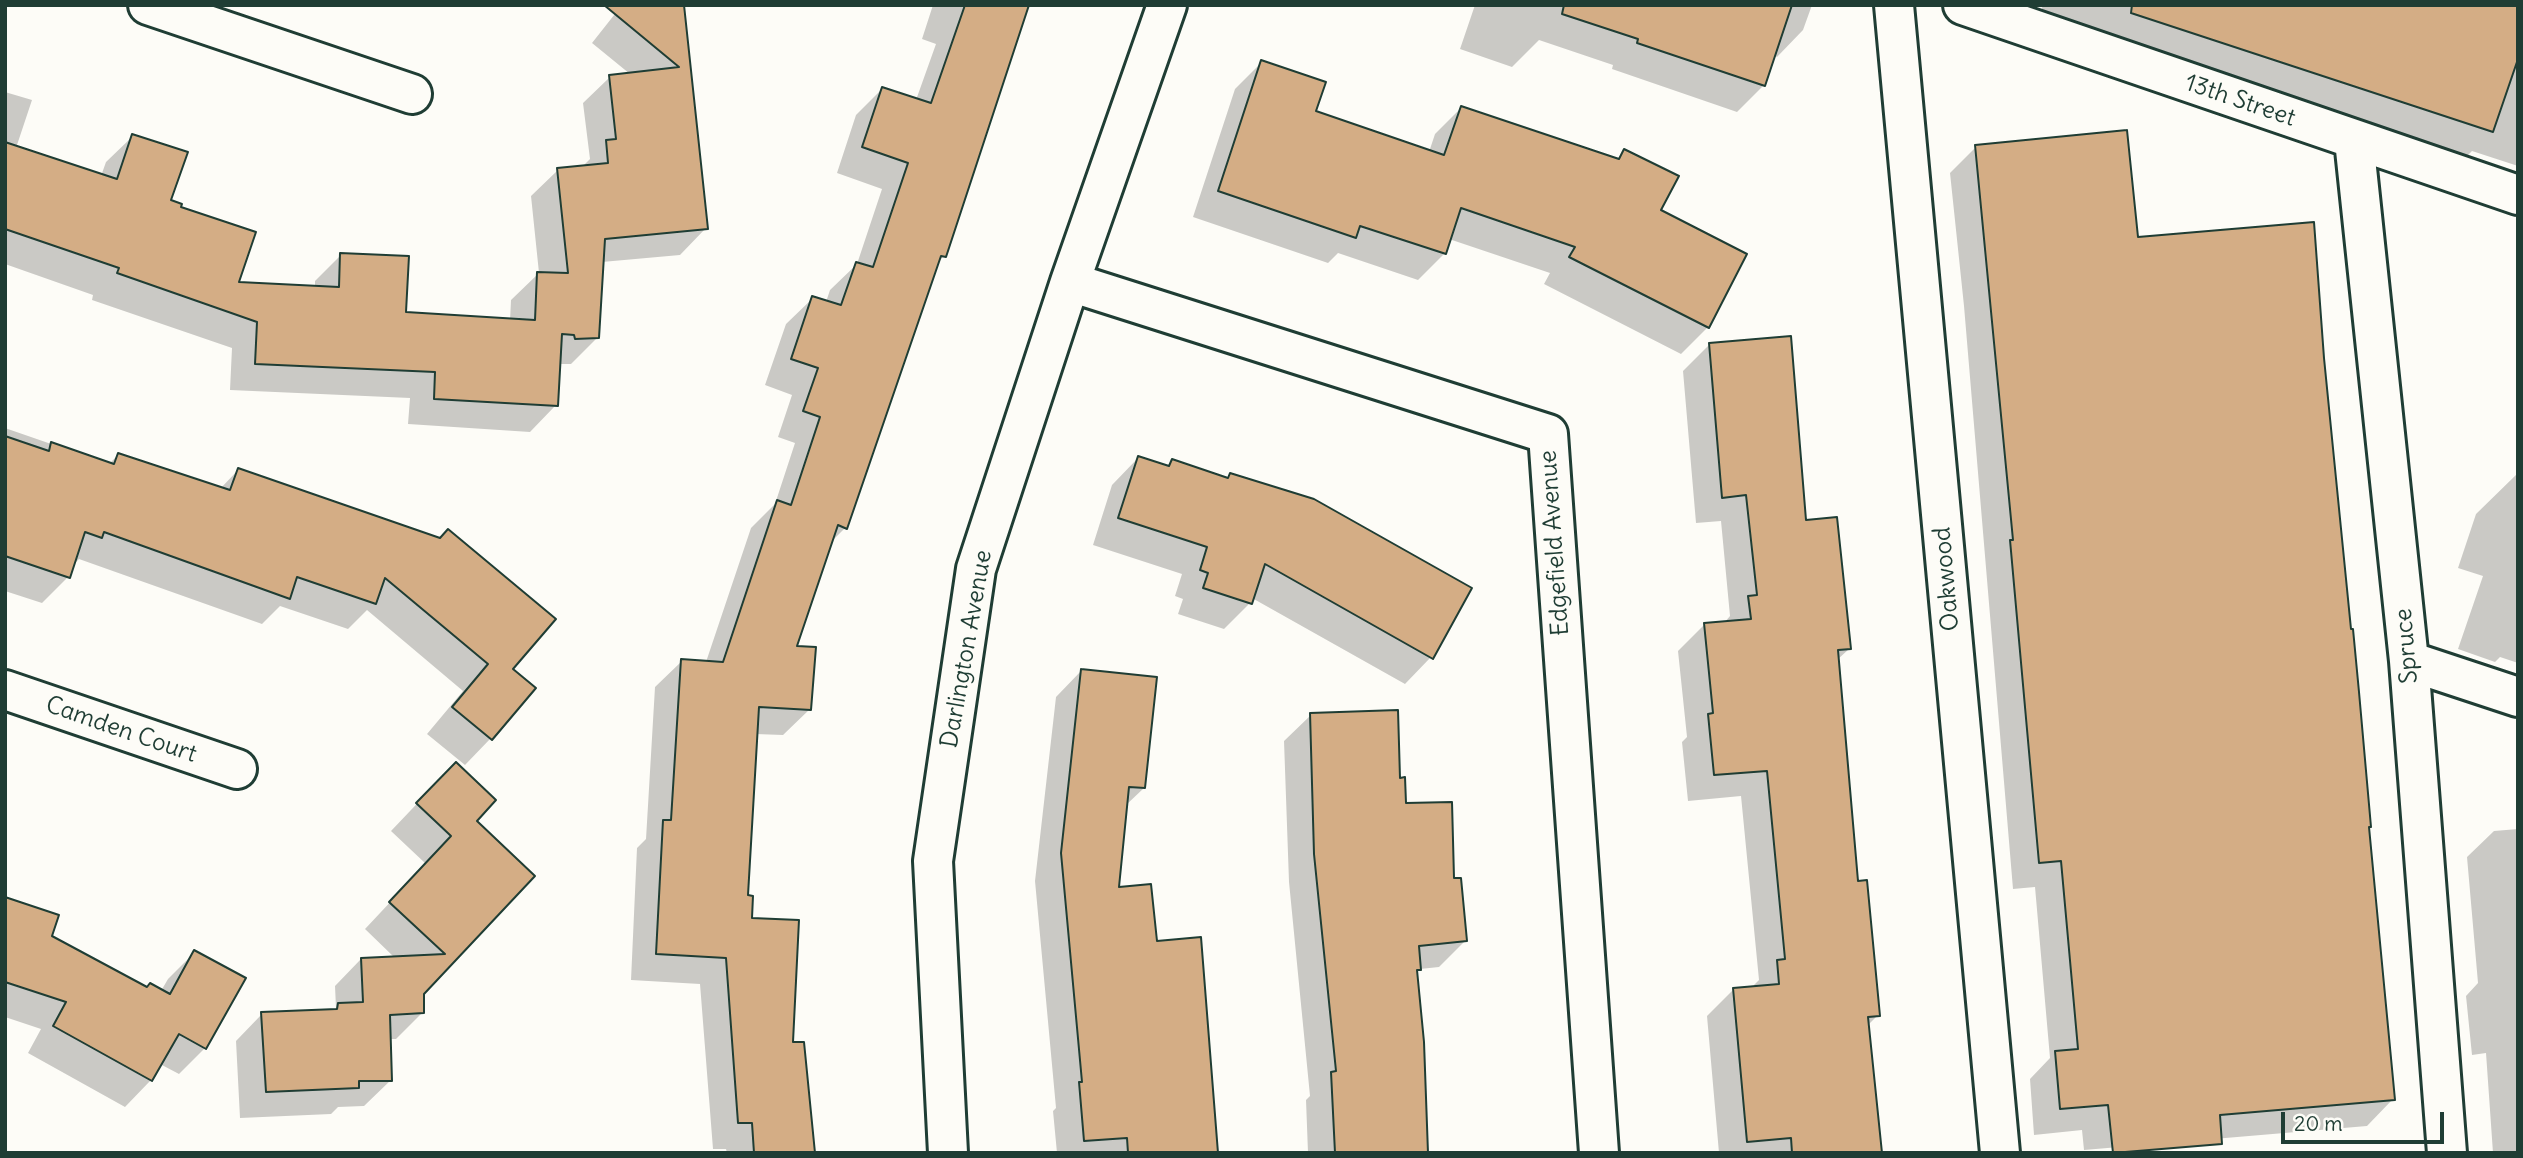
<!DOCTYPE html>
<style>
body{margin:0}
#map{position:relative;width:2523px;height:1158px;overflow:hidden;background:#fdfcf7;font-family:Delius,sans-serif}
canvas{display:block}
.frame{position:absolute;inset:0;border:7px solid #1f3d34;pointer-events:none}
.scale{position:absolute;left:2281px;top:1112px;width:163px;height:32px;box-sizing:border-box;border:4px solid #1f3d34;border-top:0;padding-left:9px;font-size:21px;line-height:24px;white-space:nowrap;color:#1f3d34;-webkit-text-stroke:5px #fdfcf7;paint-order:stroke}
</style>
<div id="map">
<canvas width="2523" height="1158"></canvas>
<div class="frame"></div>
<div class="scale">20 m</div>
</div>
<script>
const context = document.querySelector('canvas').getContext('2d');
context.lineJoin = 'round';
function fill(path, color) {
  context.fillStyle = color;
  context.fill(path, 'evenodd');
}
function shape(rows) {
  const path = new Path2D();
  for (const r of rows) {
    path.moveTo(r[0], r[1]);
    for (let i = 2; i < r.length; i += 2) path.lineTo(r[i], r[i + 1]);
  }
  return path;
}
function stroke(path, color, width, dash) {
  context.strokeStyle = color;
  context.lineWidth = width;
  context.lineCap = dash ? 'butt' : 'round';
  context.setLineDash(dash || []);
  context.stroke(path);
}
function drawText(font, color, halo, rows, align = 'center') {
  context.font = font + ' Delius,sans-serif';
  context.lineWidth = 7;
  context.setLineDash([]);
  context.textBaseline = 'middle';
  context.strokeStyle = halo;
  context.fillStyle = color;
  for (const [text, x, y, turn = 0] of rows) {
    context.save();
    context.translate(x, y);
    context.rotate((+turn || 0) * Math.PI / 180);
    context.textAlign = isNaN(turn) ? turn : align;
    if (halo) context.strokeText(text, 0, 0);
    context.fillText(text, 0, 0);
    context.restore();
  }
}
fill(shape([
 [622,5,683,5,706,228,680,255,602,262,597,338,571,364,558,364,556,405,530,432,408,424,410,398,230,390,232,348,92,300,93,295,5,264,5,92,32,100,16,148,101,176,106,162,133,136,169,201,179,208,236,284,315,287,315,281,341,255,405,314,510,321,511,300,539,273,531,196,558,170,582,167,590,159,583,103,610,77,630,74,592,43],
 [933,5,1028,5,944,256,936,264,845,528,830,543,795,648,810,709,783,735,755,734,746,896,750,920,791,1044,814,1153,727,1153,726,1149,713,1149,700,984,631,980,637,848,646,839,655,687,682,661,706,662,751,528,775,504,795,443,778,437,792,395,765,385,786,324,813,298,826,302,830,290,857,264,882,189,837,173,856,115,882,89,916,100,936,44,922,39],
 [1475,5,1812,5,1803,30,1777,57,1774,55,1764,85,1737,112,1612,69,1613,65,1539,40,1512,67,1460,49],
 [2043,5,2518,5,2518,166,2472,151,2465,158,2039,17],
 [1262,62,1314,112,1429,152,1435,134,1461,108,1616,160,1625,151,1659,210,1708,327,1681,354,1544,284,1550,273,1449,239,1445,253,1418,280,1338,253,1328,263,1193,217,1235,89],
 [1976,147,2137,239,2323,358,2393,1099,2367,1126,2084,1150,2082,1130,2034,1135,2030,1079,2050,1058,2035,887,2013,889,1964,306,1950,173],
 [1710,344,1804,522,1849,649,1837,660,1856,883,1878,1015,1867,1026,1880,1153,1719,1153,1707,1016,1734,989,1751,988,1759,980,1741,796,1688,801,1682,742,1687,737,1678,651,1705,624,1724,623,1730,616,1721,521,1696,523,1683,371],
 [5,428,109,464,118,455,220,489,238,470,511,670,491,738,465,765,427,734,463,691,367,610,348,629,280,606,262,624,79,559,74,564,68,577,42,603,5,591],
 [1138,458,1166,467,1172,461,1226,479,1230,475,1431,657,1405,684,1252,598,1250,603,1224,629,1178,614,1183,599,1175,596,1182,574,1093,545,1112,485],
 [2518,473,2518,663,2500,657,2495,662,2458,649,2483,576,2458,568,2476,514],
 [1082,670,1144,788,1125,806,1117,889,1155,943,1199,939,1217,1153,1057,1153,1053,1111,1056,1108,1035,881,1056,697],
 [1311,715,1398,780,1404,805,1453,880,1465,941,1439,967,1420,969,1416,973,1426,1153,1308,1153,1306,1100,1310,1096,1289,882,1284,741],
 [430,790,475,821,533,876,422,993,423,1012,396,1039,389,1039,391,1080,364,1106,338,1107,331,1114,240,1118,236,1041,262,1014,333,1011,336,1008,335,986,361,959,395,958,365,929,426,864,391,831],
 [2518,829,2518,1153,2493,1153,2486,1053,2472,1055,2466,996,2478,983,2467,857,2494,831],
 [5,899,50,936,146,988,161,991,168,979,195,952,205,1048,179,1074,160,1064,151,1080,125,1107,28,1053,41,1029,5,1017]
]), '#0003');
const building = shape([
 [604,5,684,5,708,229,605,239,599,338,575,339,574,335,562,334,558,406,434,399,435,372,255,364,257,322,117,273,119,268,5,229,5,142,117,179,132,134,188,152,171,200,182,204,181,207,256,232,239,282,339,287,340,253,409,256,406,312,535,320,537,272,568,273,557,168,608,163,606,140,616,139,609,75,679,67,604,5],
 [965,5,1029,5,946,257,941,256,847,529,838,525,797,646,816,647,811,710,759,707,748,895,753,896,752,918,799,920,793,1042,804,1042,815,1153,754,1153,752,1123,738,1123,726,958,656,954,663,820,671,820,681,659,723,662,777,500,791,505,820,417,803,411,818,368,791,359,812,296,841,305,856,262,873,267,908,163,862,147,882,87,931,103,965,5],
 [1564,5,1792,5,1765,86,1637,43,1638,39,1562,14,1564,5],
 [2132,5,2518,5,2518,59,2493,132,2131,13,2132,5],
 [1261,60,1326,82,1316,111,1444,155,1461,106,1619,159,1624,149,1679,176,1661,210,1747,254,1709,328,1569,257,1575,247,1461,208,1446,254,1360,226,1356,238,1218,191,1261,60],
 [2127,130,2138,237,2314,222,2324,358,2351,629,2353,629,2359,692,2371,827,2369,827,2395,1100,2220,1115,2222,1144,2113,1153,2108,1105,2060,1109,2055,1051,2078,1049,2061,861,2039,863,2010,540,2013,540,1975,145,2127,130],
 [1791,336,1806,520,1837,517,1851,649,1838,650,1858,881,1867,880,1880,1016,1868,1017,1882,1153,1792,1153,1791,1138,1747,1142,1733,988,1779,984,1777,960,1785,959,1767,771,1714,775,1708,714,1713,713,1704,623,1751,619,1748,596,1757,595,1746,495,1722,498,1709,343,1791,336],
 [5,436,49,451,51,442,114,464,118,453,230,490,238,468,440,538,448,529,556,619,513,669,536,688,492,740,452,707,488,664,385,578,376,604,297,577,290,599,104,532,102,538,85,532,70,578,5,556,5,436],
 [1138,456,1169,466,1172,459,1228,478,1230,473,1314,499,1472,588,1433,659,1265,564,1252,604,1203,588,1208,573,1200,570,1207,547,1118,518,1138,456],
 [1081,669,1157,677,1145,788,1129,787,1119,887,1151,884,1157,941,1201,937,1218,1153,1128,1153,1127,1138,1084,1141,1079,1082,1082,1082,1061,853,1081,669],
 [1398,710,1400,778,1405,777,1406,803,1452,802,1454,878,1461,878,1467,941,1419,946,1421,970,1417,970,1424,1042,1428,1153,1335,1153,1331,1072,1336,1071,1314,854,1310,713,1398,710],
 [456,762,496,800,477,821,535,876,424,994,424,1013,390,1015,392,1081,359,1081,359,1088,266,1092,261,1012,337,1009,338,1003,363,1002,361,958,445,954,389,902,451,836,416,803,456,762],
 [5,897,59,915,52,936,147,987,150,983,170,994,194,950,246,978,206,1049,179,1034,152,1081,53,1026,66,1002,5,982,5,897]
]);
fill(building, '#d4ad85');
stroke(building, '#1f3d34', 2);
const minor = shape([
 [148,5,412,94],
 [1894,5,2000,1153],
 [1963,5,2518,195],
 [2354,140,2409,661,2447,1153],
 [1070,282,1548,434,1599,1153],
 [2409,661,2518,697],
 [5,690,237,769],
 [948,1153,933,861,976,569,1070,282,1167,5]
]);
stroke(minor, '#1f3d34', 44);
stroke(minor, '#fdfcf7', 38);
drawText('24px', '#1f3d34', '#fdfcf7', [
 ["13th Street",2240,101,19],
 ["Edgefield Avenue",1555,543,-94],
 ["Oakwood",1947,579,-95],
 ["Spruce",2407,646,-95],
 ["Darlington Avenue",967,649,-80],
 ["Camden Court",121,730,19]
]);
</script>
